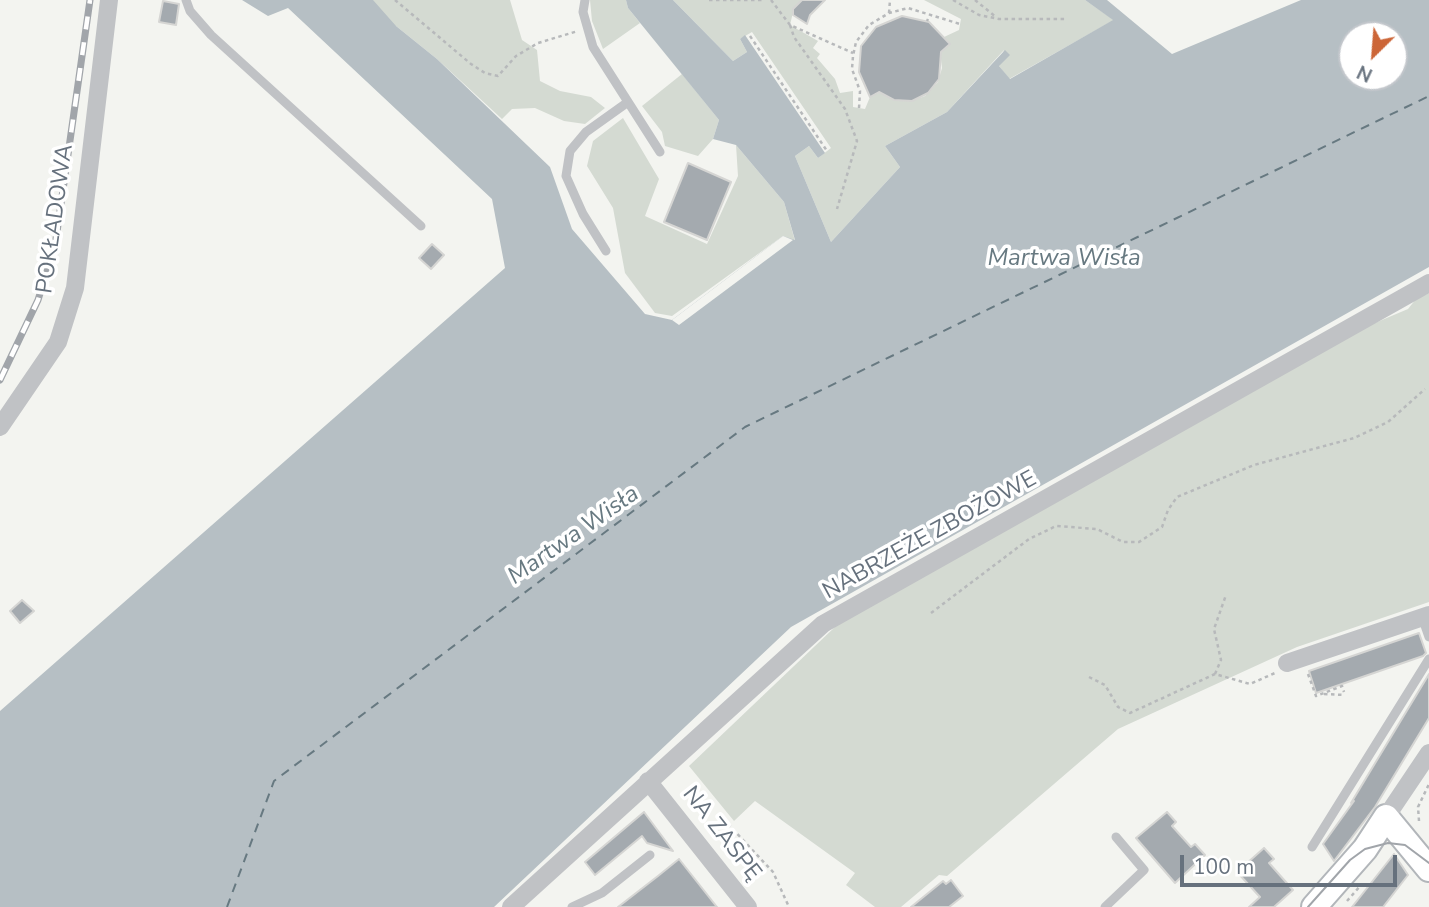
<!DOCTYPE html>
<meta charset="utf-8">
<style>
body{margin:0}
#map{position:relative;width:1429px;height:907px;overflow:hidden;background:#f3f4f0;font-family:"Nunito Sans",sans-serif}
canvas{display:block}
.north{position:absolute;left:1338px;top:21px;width:70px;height:70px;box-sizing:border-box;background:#fff;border:2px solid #c2c6cb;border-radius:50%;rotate:205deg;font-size:19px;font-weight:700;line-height:28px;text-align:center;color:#66717d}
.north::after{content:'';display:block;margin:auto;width:24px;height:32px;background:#cc6638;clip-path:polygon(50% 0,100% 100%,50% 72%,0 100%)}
.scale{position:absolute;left:1180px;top:855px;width:217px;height:32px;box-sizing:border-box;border:4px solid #66717d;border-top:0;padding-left:9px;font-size:21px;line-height:24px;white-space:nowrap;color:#66717d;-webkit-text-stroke:5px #fff;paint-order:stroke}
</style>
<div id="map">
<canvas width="1429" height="907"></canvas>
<div class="north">N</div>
<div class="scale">100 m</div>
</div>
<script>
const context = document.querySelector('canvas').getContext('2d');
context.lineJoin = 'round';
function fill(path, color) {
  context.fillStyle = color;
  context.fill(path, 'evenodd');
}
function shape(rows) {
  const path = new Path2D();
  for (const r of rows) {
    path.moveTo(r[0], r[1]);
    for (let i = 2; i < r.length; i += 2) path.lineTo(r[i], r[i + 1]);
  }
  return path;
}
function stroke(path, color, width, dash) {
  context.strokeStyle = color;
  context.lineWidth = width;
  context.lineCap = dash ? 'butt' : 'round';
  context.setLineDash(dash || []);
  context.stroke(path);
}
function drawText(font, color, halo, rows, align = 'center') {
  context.font = font + ' "Nunito Sans",sans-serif';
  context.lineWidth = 7;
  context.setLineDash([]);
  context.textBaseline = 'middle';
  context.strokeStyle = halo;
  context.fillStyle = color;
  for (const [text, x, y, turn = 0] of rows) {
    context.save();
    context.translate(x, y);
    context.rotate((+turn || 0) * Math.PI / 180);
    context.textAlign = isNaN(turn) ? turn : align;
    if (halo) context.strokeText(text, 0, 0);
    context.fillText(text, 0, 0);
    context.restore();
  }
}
fill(shape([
 [342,0,510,0,522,40,537,50,540,81,560,91,591,97,605,108,585,124,564,121,535,108,512,109,502,119,437,59,396,26,363,23],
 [590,0,626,0,628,8,640,23,603,49,592,21],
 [673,0,802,0,794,8,790,25,818,41,813,48,820,54,817,58,835,79,840,93,853,91,853,107,865,109,870,97,880,92,894,100,912,101,925,96,938,82,942,68,940,52,949,44,944,37,959,30,961,19,924,0,1085,0,1114,20,1009,79,999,66,1004,50,947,112,885,146,900,167,831,242,795,156,809,146,818,158,831,148,752,32,740,39,747,52,733,61],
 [682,74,719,120,713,139,698,156,665,146,662,132,642,106],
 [623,118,659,179,645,216,707,244,738,176,736,145,784,202,795,241,783,236,672,316,655,313,625,273,613,208,587,166,593,141],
 [1429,293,1429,602,1297,647,1118,729,947,876,939,875,901,907,875,907,846,885,855,873,755,801,734,821,689,766,836,626,1363,328,1408,309,1416,299]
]), '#d4dad2');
fill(shape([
 [242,0,373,0,396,26,437,59,550,167,572,229,645,314,672,320,783,236,795,240,784,202,736,145,713,139,719,120,628,8,626,0,673,0,733,61,747,52,740,39,745,35,825,153,818,158,809,146,795,156,831,242,900,167,885,146,947,112,1005,50,1010,55,999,66,1010,79,1113,20,1085,0,1107,0,1172,54,1301,0,1429,0,1429,267,791,627,494,907,0,907,0,711,505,268,492,199,288,8,268,16],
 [1352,35,1394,35,1394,77,1352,77]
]), '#b6bfc4');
fill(shape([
 [783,236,793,240,679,325,672,320]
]), '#f3f4f0');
stroke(shape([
 [227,907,274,781,745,427,1429,96]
]), '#677981', 2, [9, 7]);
const building = shape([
 [802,0,825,0,810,15,807,24,793,15,793,9,802,0],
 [163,1,179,4,176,25,159,22,163,1],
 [902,16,929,22,950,44,941,52,939,79,928,93,912,101,894,100,879,92,870,97,859,72,861,46,876,27,902,16],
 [688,163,731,182,707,240,664,222,688,163],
 [432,244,444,255,431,269,419,258,432,244],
 [22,600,34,611,20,623,10,611,22,600],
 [1419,633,1426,653,1423,656,1316,693,1309,671,1419,633],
 [1429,674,1429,718,1375,807,1334,861,1323,844,1354,801,1351,803,1429,674],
 [644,812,673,851,647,843,642,836,595,875,585,862,644,812],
 [1167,812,1176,822,1172,826,1191,847,1195,844,1205,855,1175,883,1136,838,1167,812],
 [1264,848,1274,859,1269,863,1293,890,1274,907,1249,907,1260,897,1237,872,1264,848],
 [1394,854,1408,875,1383,907,1352,907,1394,854],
 [679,859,717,907,618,907,658,876,679,859],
 [951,880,963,896,949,907,911,907,943,881,946,884,951,880]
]);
fill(building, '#a4aaaf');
stroke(building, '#d5d5d3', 2);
const secondary = shape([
 [1314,907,1365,849,1386,817,1429,869]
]);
stroke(secondary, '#b2b6ba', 28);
stroke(shape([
 [395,0,471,64,485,73,498,76,516,56,538,43,578,31],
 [709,0,765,0],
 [771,0,790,25,853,53],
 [953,0,979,15,999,19,1067,19],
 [975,0,996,17],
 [889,13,890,0],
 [927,21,928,19],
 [790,25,794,37,845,109,857,141,837,209],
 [750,36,827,151],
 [859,108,860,91,852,69,853,56,856,42,869,25,889,13,908,8,960,24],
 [931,613,1029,539,1056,526,1097,529,1123,542,1139,542,1162,527,1168,510,1177,497,1254,465,1354,438,1388,422,1425,389],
 [1215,674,1221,660,1214,629,1226,595],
 [1308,674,1316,696,1342,686,1344,692],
 [1089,677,1105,685,1118,707,1130,713,1215,674,1250,684,1275,673],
 [1324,694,1345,695],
 [1419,821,1418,807,1429,784],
 [728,824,773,872,789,907],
 [1347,901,1361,885]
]), '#b7b9bb', 2.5, [3.5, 3.5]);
stroke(shape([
 [186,0,190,11,211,35,421,226],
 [585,0,583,12,593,47,660,152],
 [606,251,583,214,566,176,570,151,586,132,628,102],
 [1422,617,1429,637],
 [1312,847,1429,659],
 [572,907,602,893,650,855],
 [1105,907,1144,870,1116,837]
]), '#c0c2c5', 9);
stroke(shape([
 [0,427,58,342,75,288,109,0],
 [1287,663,1429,615],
 [648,781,748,907],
 [1386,817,1429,753],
 [511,907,823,624,1429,283]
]), '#c0c2c5', 18);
stroke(secondary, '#fff', 24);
stroke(shape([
 [1308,907,1350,860,1365,849,1388,843,1405,845,1429,863]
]), '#a1a5aa', 2);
const rail = shape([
 [0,380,38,300,55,246,90,0]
]);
stroke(rail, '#a1a5aa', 7);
stroke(rail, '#fff', 4.5, [13]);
drawText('23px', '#66717d', '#fff', [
 ["POKŁADOWA",56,219,-82],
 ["NABRZEŻE ZBOŻOWE",930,536,-29],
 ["NA ZASPĘ",721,834,52]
]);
drawText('italic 24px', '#677981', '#fff', [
 ["Martwa Wisła",1064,259],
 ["Martwa Wisła",574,536,-35]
]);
</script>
